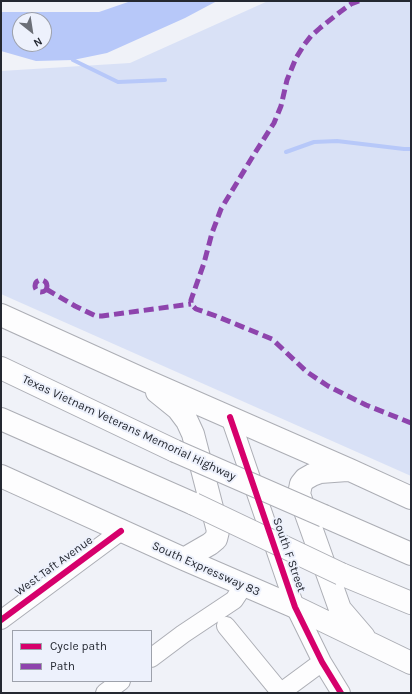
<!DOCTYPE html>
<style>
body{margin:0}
#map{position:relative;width:412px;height:694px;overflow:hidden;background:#f0f2f8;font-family:Karla,sans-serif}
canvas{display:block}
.frame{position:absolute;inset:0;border:2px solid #242831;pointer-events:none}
.legend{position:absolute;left:12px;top:630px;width:140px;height:52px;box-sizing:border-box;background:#edf1fc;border:1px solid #9da1ab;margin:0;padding:5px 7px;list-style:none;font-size:12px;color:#242831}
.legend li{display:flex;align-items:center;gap:8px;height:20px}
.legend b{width:20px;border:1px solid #9da1ab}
.north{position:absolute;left:12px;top:12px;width:40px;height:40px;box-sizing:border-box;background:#edf1fc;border:1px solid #9da1ab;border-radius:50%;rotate:150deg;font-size:11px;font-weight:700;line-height:16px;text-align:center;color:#242831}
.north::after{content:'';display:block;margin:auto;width:14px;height:18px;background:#6b6f77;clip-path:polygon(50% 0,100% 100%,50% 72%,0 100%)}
</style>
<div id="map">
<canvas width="412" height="694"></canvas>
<div class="frame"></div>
<ul class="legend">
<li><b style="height:5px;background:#d6006c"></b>Cycle path</li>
<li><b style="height:5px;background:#8e44ad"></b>Path</li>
</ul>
<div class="north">N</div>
</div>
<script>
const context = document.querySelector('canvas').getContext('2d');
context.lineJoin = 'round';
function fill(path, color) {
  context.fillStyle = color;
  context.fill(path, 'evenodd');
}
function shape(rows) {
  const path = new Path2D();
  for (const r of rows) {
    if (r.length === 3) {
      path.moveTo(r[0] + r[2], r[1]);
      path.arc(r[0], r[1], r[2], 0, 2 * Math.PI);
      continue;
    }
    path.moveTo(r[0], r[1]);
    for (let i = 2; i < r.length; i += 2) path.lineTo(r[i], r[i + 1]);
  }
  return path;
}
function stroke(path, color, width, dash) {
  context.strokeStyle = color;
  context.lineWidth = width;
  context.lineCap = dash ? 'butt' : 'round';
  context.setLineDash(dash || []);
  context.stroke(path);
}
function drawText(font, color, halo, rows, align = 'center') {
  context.font = font + ' Karla,sans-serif';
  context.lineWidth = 4;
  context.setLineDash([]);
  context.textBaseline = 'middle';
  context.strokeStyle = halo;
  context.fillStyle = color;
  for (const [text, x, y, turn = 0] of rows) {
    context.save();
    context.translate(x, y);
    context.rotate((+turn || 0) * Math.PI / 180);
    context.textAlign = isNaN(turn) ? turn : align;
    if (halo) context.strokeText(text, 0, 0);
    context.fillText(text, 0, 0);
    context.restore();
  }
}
fill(shape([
 [268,1,411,1,411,476,1,294,1,71,130,63]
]), '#d9e1f6');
fill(shape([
 [131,1,217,1,185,18,107,53,73,60,36,61,1,51,1,12,99,12],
 [20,20,44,20,44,44,20,44]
]), '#b7c8f9');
stroke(shape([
 [71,56,73,60,118,82,165,80],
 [286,152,314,142,337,141,404,149,411,149]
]), '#b7c8f9', 4);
const minor = shape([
 [230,417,295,607,322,662,341,693],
 [1,620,121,531],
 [226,626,281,693],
 [151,658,183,634,234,600,244,585],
 [105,693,121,681],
 [280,693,322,662]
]);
const major = shape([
 [1,315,140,378,350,470,411,498],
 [157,392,178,409,187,421,193,434,218,531,216,539,210,544,184,559],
 [347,470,320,472,312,475,305,479,301,484,299,494,340,609,364,637],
 [1,476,184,559,295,607,411,663]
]);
const highway = shape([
 [1,368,175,451],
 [1,419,194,504],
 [324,516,411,554],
 [341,574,411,603]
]);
stroke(minor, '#acaeb5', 20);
stroke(major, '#acaeb5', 24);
stroke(highway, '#acaeb5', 24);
stroke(minor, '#fdfdfe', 18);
stroke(major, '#fdfdfe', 22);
stroke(highway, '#fdfdfe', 22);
const highwayBridge = shape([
 [175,451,324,516],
 [194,504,341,574]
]);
stroke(highwayBridge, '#acaeb5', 24, []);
stroke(highwayBridge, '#fdfdfe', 22);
stroke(shape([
 [359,1,351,4,340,12,320,28,311,36,304,45,296,58,287,80,281,106,274,123,253,156,221,209,212,233,204,263,191,300,191,304,196,309,216,316,272,339,307,372,328,386,366,405,411,423],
 [41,286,6],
 [46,289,75,306,96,316,102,316,191,304]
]), '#8e44ad', 5, [10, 5]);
stroke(shape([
 [230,417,295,607,322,662,341,693],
 [1,620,121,531]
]), '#d6006c', 6);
drawText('12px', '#242831', '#edf1fc', [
 ["Texas Vietnam Veterans Memorial Highway",129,428,25],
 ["South F Street",289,555,71],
 ["West Taft Avenue",54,566,-36],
 ["South Expressway 83",206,569,24]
]);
</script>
